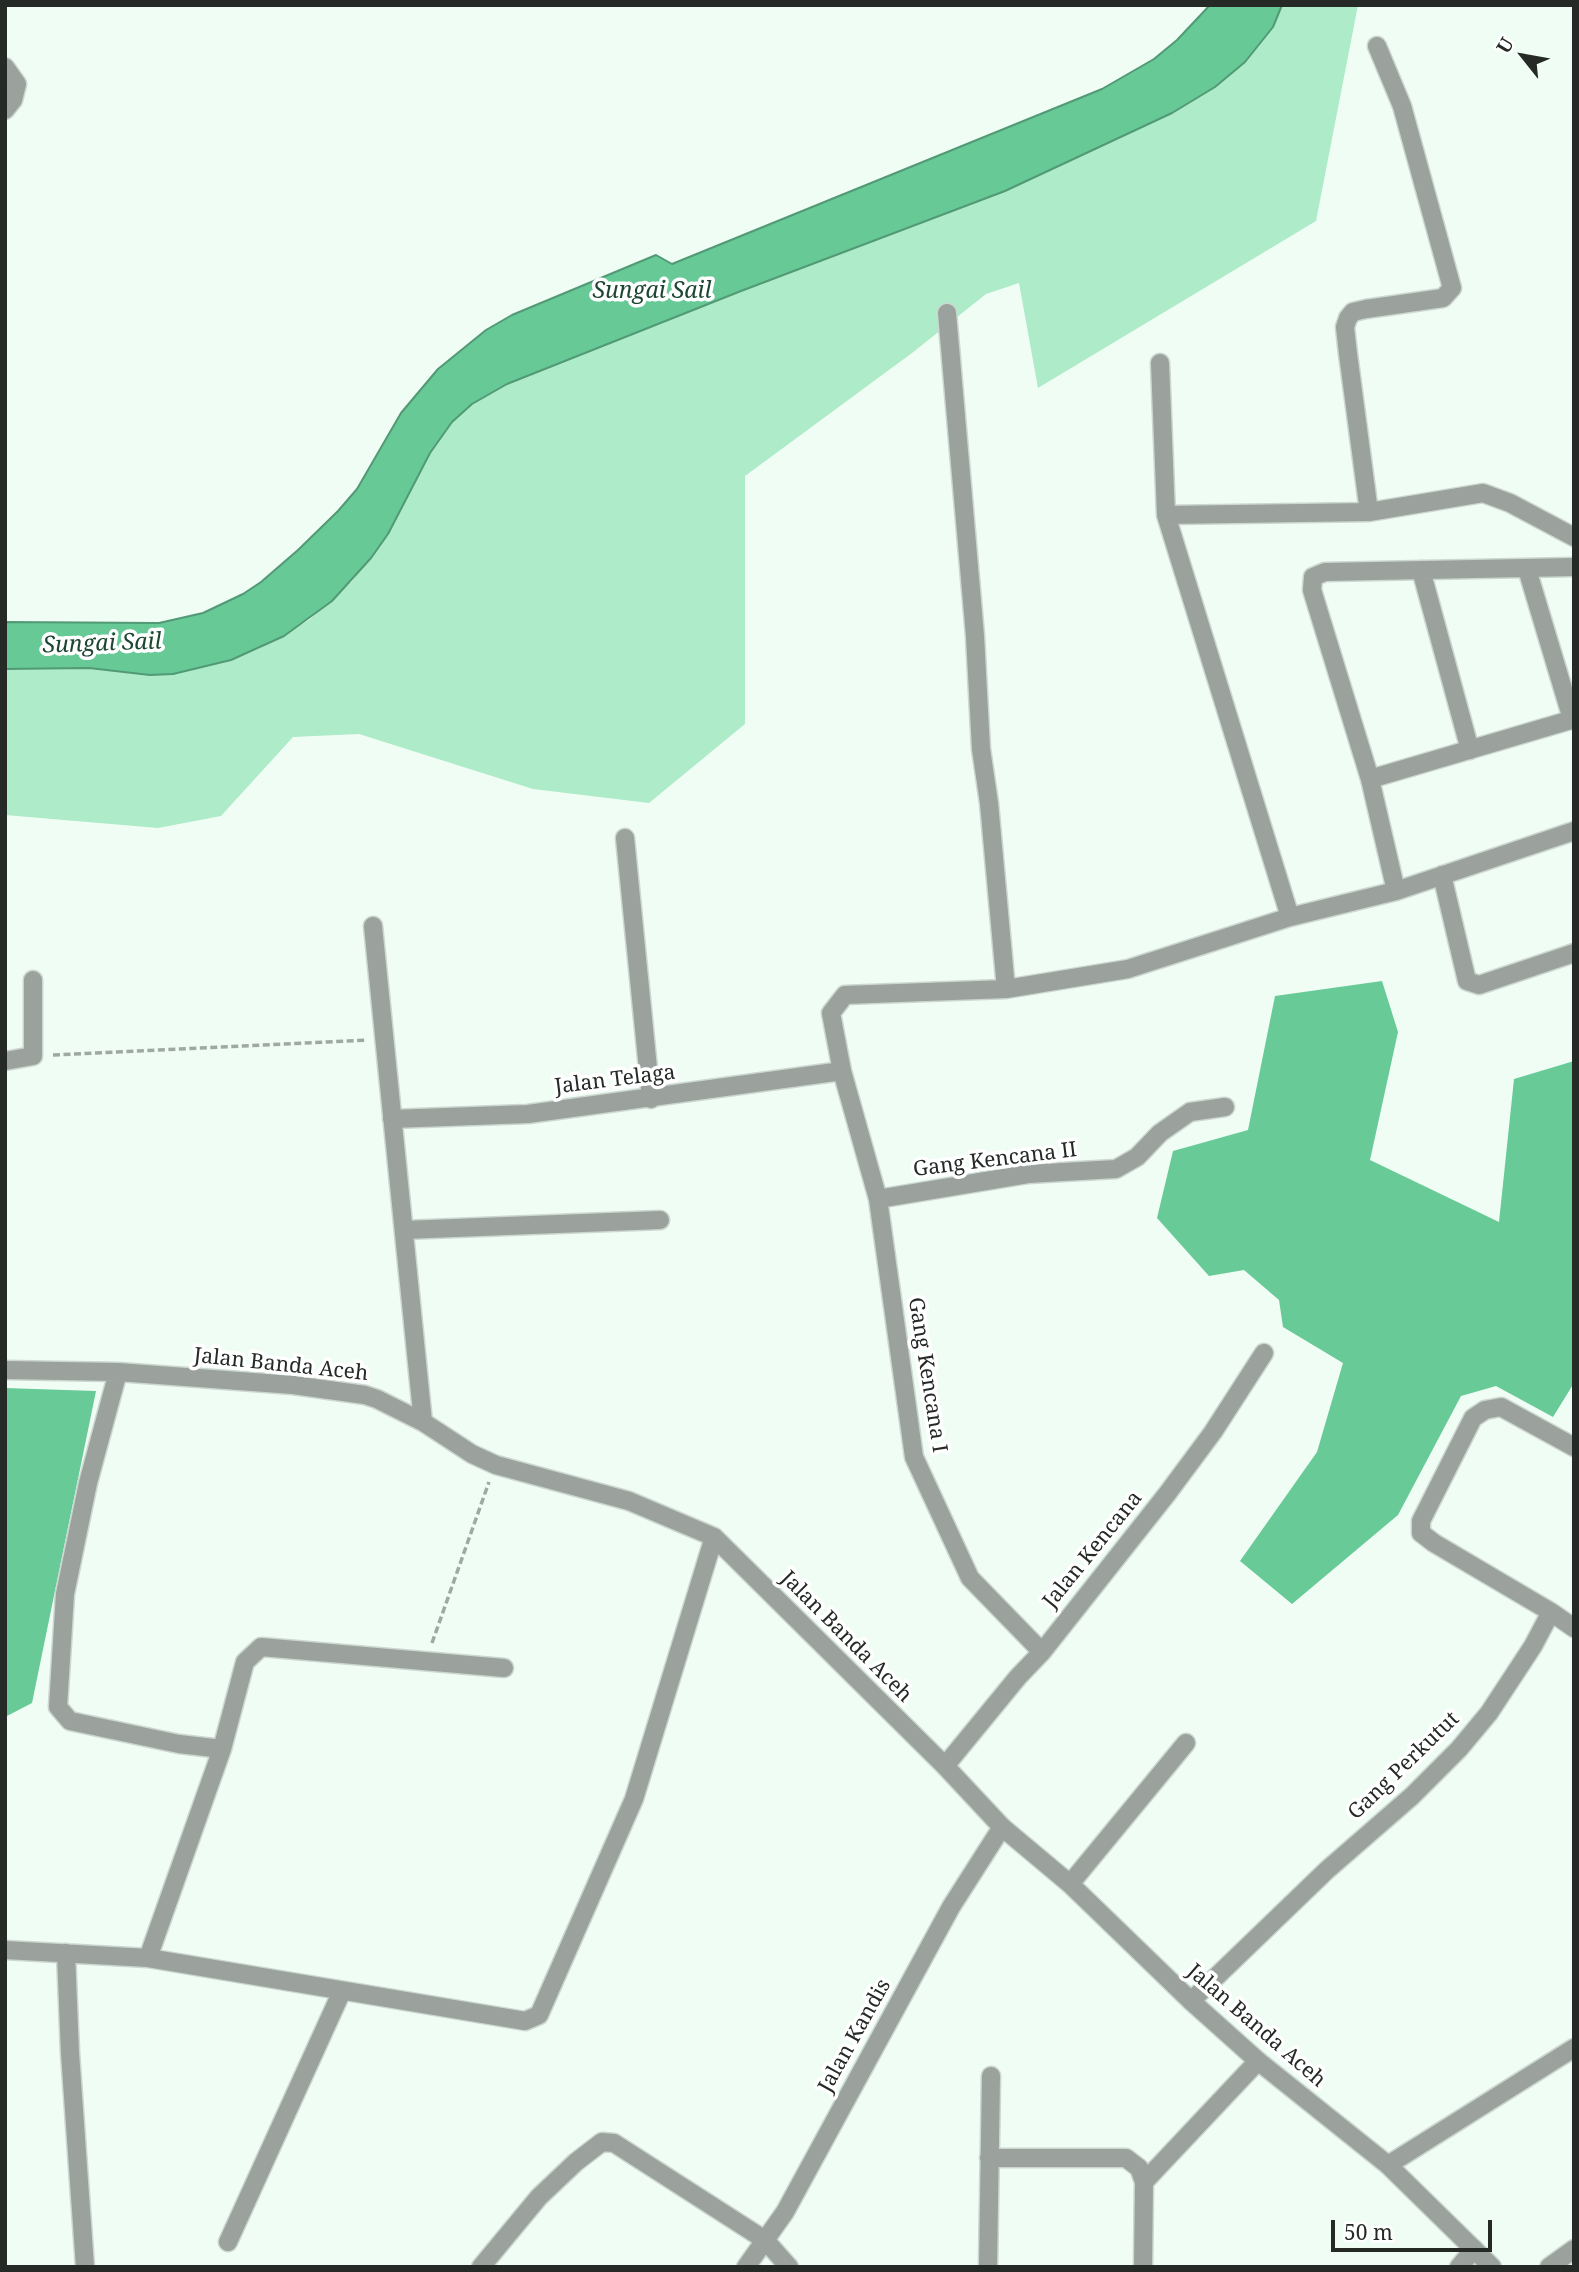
<!DOCTYPE html>
<style>
body{margin:0}
#map{position:relative;width:1579px;height:2272px;overflow:hidden;background:#f0fdf5;font-family:"Noto Serif",serif}
canvas{display:block}
.frame{position:absolute;inset:0;border:7px solid #252a27;pointer-events:none}
.north{position:absolute;left:1488px;top:21px;width:70px;height:70px;-webkit-text-stroke:5px #fff;paint-order:stroke;rotate:301deg;font-size:19px;font-weight:700;line-height:28px;text-align:center;color:#252a27}
.north::after{content:'';display:block;margin:auto;width:24px;height:32px;background:#252a27;clip-path:polygon(50% 0,100% 100%,50% 72%,0 100%)}
.scale{position:absolute;left:1331px;top:2220px;width:161px;height:32px;box-sizing:border-box;border:4px solid #252a27;border-top:0;padding-left:9px;font-size:21px;line-height:24px;white-space:nowrap;color:#252a27;-webkit-text-stroke:5px #fff;paint-order:stroke}
</style>
<div id="map">
<canvas width="1579" height="2272"></canvas>
<div class="frame"></div>
<div class="north">U</div>
<div class="scale">50 m</div>
</div>
<script>
const context = document.querySelector('canvas').getContext('2d');
context.lineJoin = 'round';
function fill(path, color) {
  context.fillStyle = color;
  context.fill(path, 'evenodd');
}
function shape(rows) {
  const path = new Path2D();
  for (const r of rows) {
    path.moveTo(r[0], r[1]);
    for (let i = 2; i < r.length; i += 2) path.lineTo(r[i], r[i + 1]);
  }
  return path;
}
function stroke(path, color, width, dash) {
  context.strokeStyle = color;
  context.lineWidth = width;
  context.lineCap = dash ? 'butt' : 'round';
  context.setLineDash(dash || []);
  context.stroke(path);
}
function drawText(font, color, halo, rows, align = 'center') {
  context.font = font + ' "Noto Serif",serif';
  context.lineWidth = 7;
  context.setLineDash([]);
  context.textBaseline = 'middle';
  context.strokeStyle = halo;
  context.fillStyle = color;
  for (const [text, x, y, turn = 0] of rows) {
    context.save();
    context.translate(x, y);
    context.rotate((+turn || 0) * Math.PI / 180);
    context.textAlign = isNaN(turn) ? turn : align;
    if (halo) context.strokeText(text, 0, 0);
    context.fillText(text, 0, 0);
    context.restore();
  }
}
fill(shape([
 [1282,5,1358,5,1316,221,1038,388,1019,283,986,294,912,353,745,476,745,724,649,803,533,789,359,734,293,737,221,816,158,828,5,815,5,669,89,668,173,674,231,660,258,649,309,620,352,581,388,534,430,453,452,422,472,404,507,384,741,291,1005,191,1273,27]
]), '#aeebc8');
fill(shape([
 [1382,981,1398,1032,1370,1160,1499,1222,1514,1079,1574,1061,1574,1383,1553,1417,1496,1386,1461,1396,1398,1515,1292,1604,1240,1561,1317,1452,1343,1363,1283,1327,1279,1300,1244,1270,1209,1276,1157,1218,1173,1151,1248,1130,1275,996],
 [5,1388,96,1391,32,1703,5,1717]
]), '#67ca97');
const water = shape([
 [1210,5,1282,5,1273,27,1245,62,1215,87,1172,113,1005,191,741,291,507,384,472,404,452,422,430,453,388,534,371,558,332,601,284,636,231,660,173,674,150,675,89,668,5,669,5,622,159,623,203,613,243,594,261,582,298,550,338,511,357,489,401,413,438,369,486,330,512,315,656,255,672,264,1102,89,1154,59,1177,40,1210,5]
]);
fill(water, '#66c996');
stroke(water, '#529975', 2);
const minor = shape([
 [5,67,17,84,13,100,5,110],
 [947,313,975,636,981,749,989,803,1006,989],
 [1160,363,1166,515,1290,917],
 [1369,512,1348,354,1345,327,1348,318,1353,312,1366,309,1443,298,1452,288,1402,106,1377,46],
 [1166,515,1369,512,1483,493,1510,503,1574,537],
 [1527,569,1572,719],
 [1421,570,1470,750],
 [1370,779,1574,719],
 [625,838,651,1099],
 [1442,875,1467,981,1479,985,1574,953],
 [1396,891,1370,779,1312,590,1313,577,1325,572,1574,567],
 [373,926,423,1422],
 [5,1061,33,1056,33,980],
 [392,1119,528,1114,842,1071],
 [878,1199,1028,1174,1116,1169,1137,1157,1160,1133,1190,1112,1225,1107],
 [404,1230,660,1220],
 [5,1370,118,1372,293,1385,365,1395,377,1399,423,1422,472,1454,496,1465,629,1501,714,1537,945,1766,1002,1827],
 [118,1372,88,1483,65,1594,58,1707,70,1721,179,1744,222,1749],
 [1551,1612,1574,1628],
 [1042,1652,970,1578,914,1457,878,1199,842,1071,831,1013,845,995,1006,989,1128,969,1290,917,1396,891,1574,831],
 [945,1766,1018,1677,1042,1652,1167,1494,1213,1432,1264,1353],
 [1070,1884,1186,1743],
 [5,1950,148,1958,525,2021,539,2015,634,1799,714,1537],
 [66,1953,70,2053,85,2267],
 [148,1958,222,1749,245,1662,261,1647,504,1668],
 [1191,2001,1327,1870,1412,1796,1459,1749,1489,1713,1533,1646,1551,1612,1434,1543,1421,1533,1421,1521,1473,1418,1485,1410,1501,1407,1574,1447],
 [989,2158,1126,2158,1139,2168,1144,2182,1143,2267],
 [1388,2165,1574,2048],
 [1144,2182,1258,2061],
 [228,2242,342,1991],
 [481,2267,539,2197,576,2162,602,2142,614,2143,765,2240,789,2267],
 [988,2267,991,2076],
 [1459,2267,1474,2249],
 [1549,2267,1574,2249]
]);
const tertiary = shape([
 [746,2267,785,2212,951,1907,1002,1827,1070,1884,1191,2001,1258,2061,1388,2165,1492,2267]
]);
stroke(minor, '#cbd7d0', 21);
stroke(tertiary, '#cbd7d0', 21);
stroke(shape([
 [53,1055,367,1040],
 [432,1643,489,1482]
]), '#9fa9a3', 3.5, [7, 3.5]);
stroke(minor, '#9ba19d', 18);
stroke(tertiary, '#9ba19d', 18);
drawText('21px', '#252a27', '#fff', [
 ["Jalan Telaga",615,1080,-7],
 ["Gang Kencana II",995,1160,-7],
 ["Jalan Banda Aceh",281,1365,6],
 ["Gang Kencana I",927,1375,81],
 ["Jalan Kencana",1093,1550,-51],
 ["Jalan Banda Aceh",846,1637,45],
 ["Gang Perkutut",1404,1766,-44],
 ["Jalan Banda Aceh",1256,2026,41],
 ["Jalan Kandis",855,2036,-61]
]);
drawText('italic 23px', '#1c4631', '#fff', [
 ["Sungai Sail",652,291],
 ["Sungai Sail",102,644,-2]
]);
</script>
